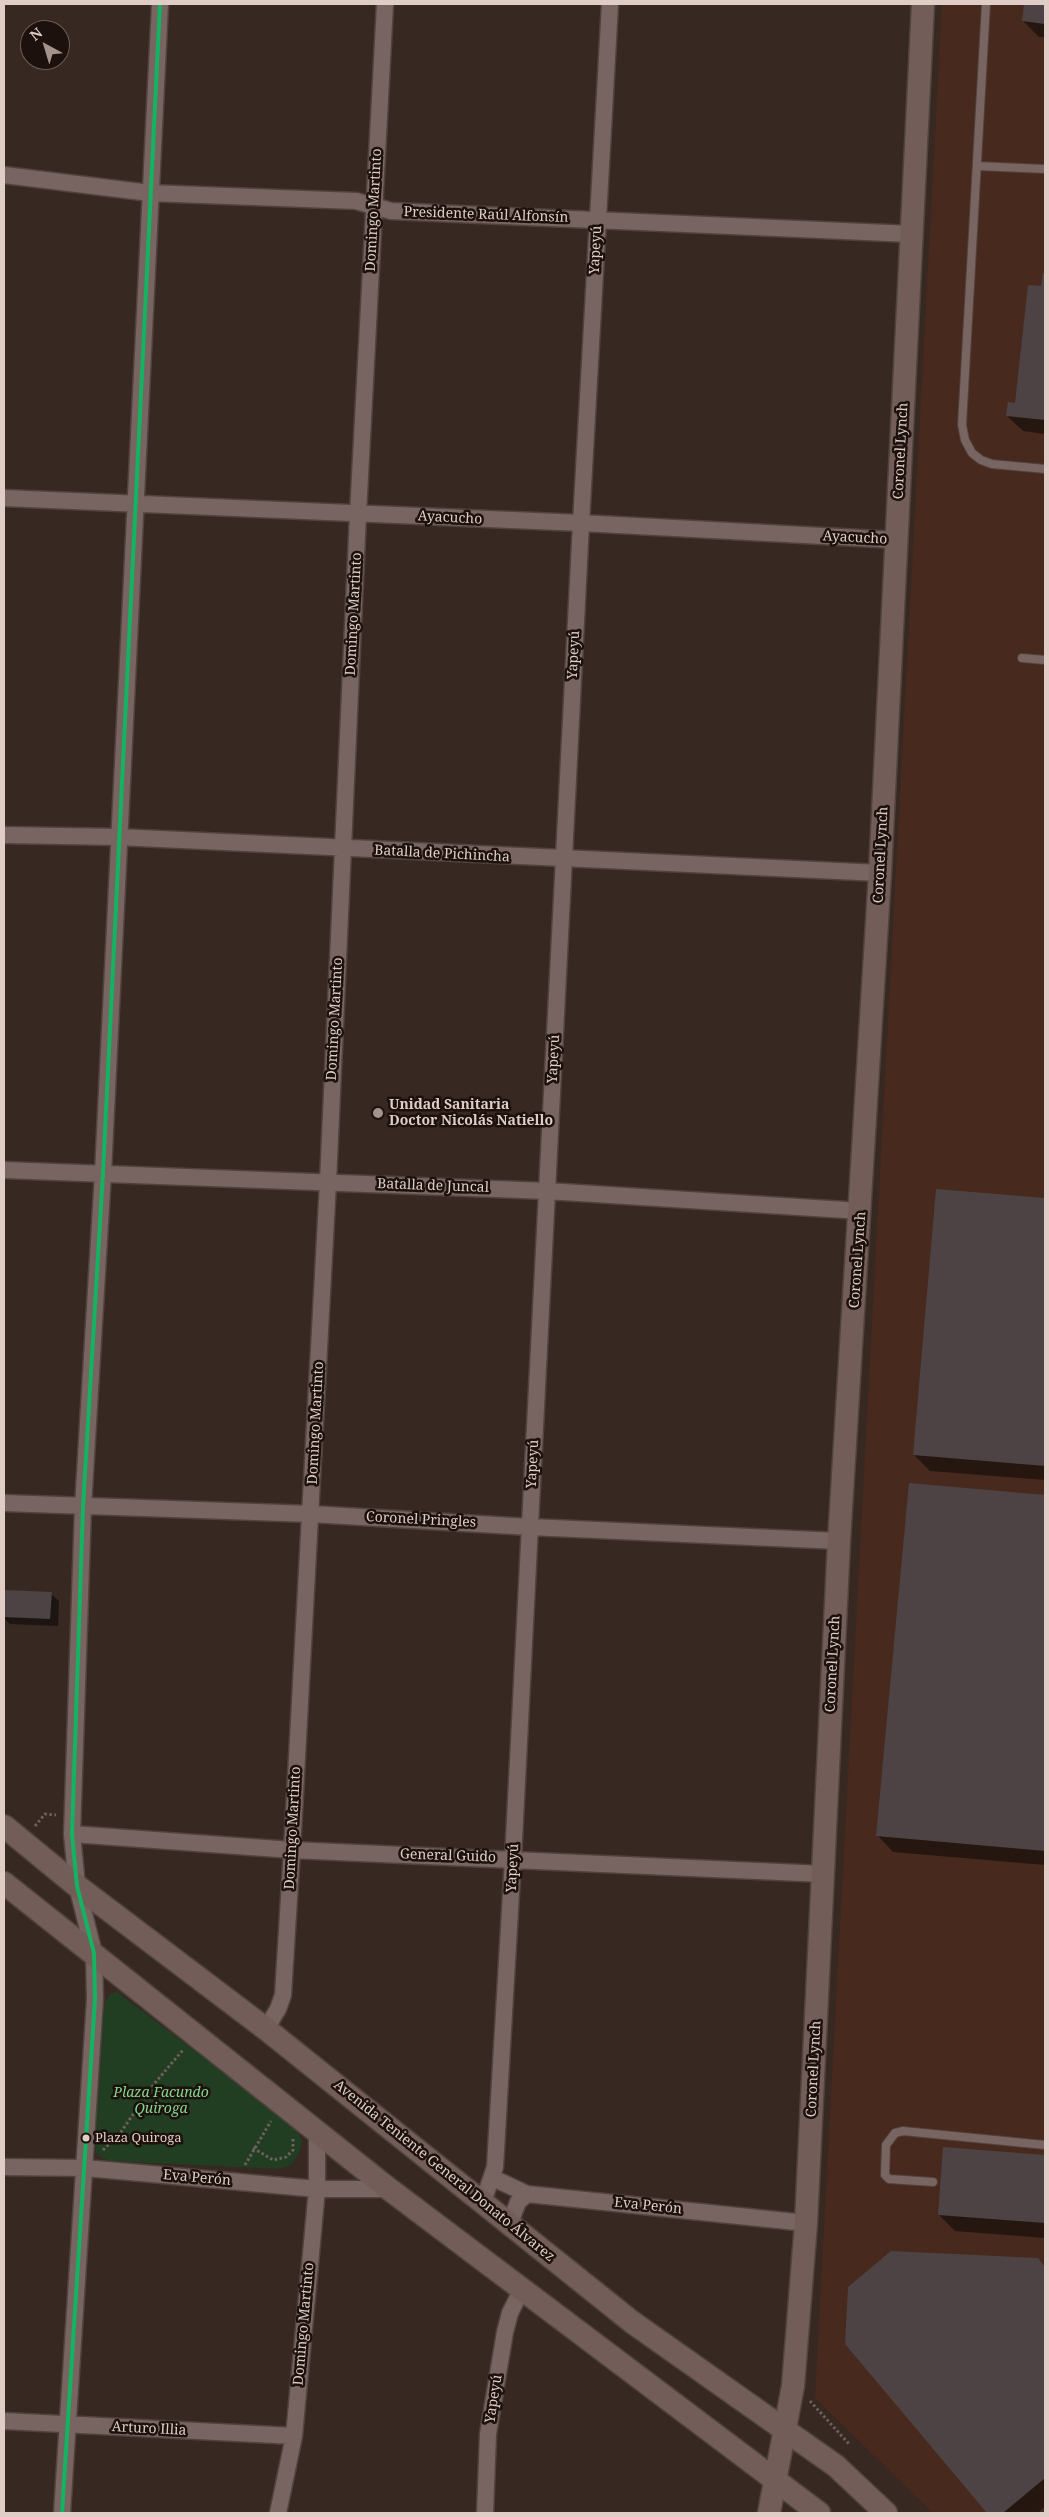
<!DOCTYPE html>
<meta charset="utf-8">
<style>
body{margin:0}
#map{position:relative;width:1049px;height:2517px;overflow:hidden;background:#372822;font-family:"Noto Serif",serif}
canvas{display:block}
.frame{position:absolute;inset:0;border:5px solid #dfcdc6;pointer-events:none}
.north{position:absolute;left:20px;top:20px;width:50px;height:50px;box-sizing:border-box;background:#1d110d;border:1px solid #6b5c57;border-radius:50%;rotate:321deg;font-size:14px;font-weight:700;line-height:20px;text-align:center;color:#dfcdc6}
.north::after{content:'';display:block;margin:auto;width:18px;height:22px;background:#a4938d;clip-path:polygon(50% 0,100% 100%,50% 72%,0 100%)}
</style>
<div id="map">
<canvas width="1049" height="2517"></canvas>
<div class="frame"></div>
<div class="north">N</div>
</div>
<script>
const context = document.querySelector('canvas').getContext('2d');
context.lineJoin = 'round';
function fill(path, color) {
  context.fillStyle = color;
  context.fill(path, 'evenodd');
}
function shape(rows) {
  const path = new Path2D();
  for (const r of rows) {
    path.moveTo(r[0], r[1]);
    for (let i = 2; i < r.length; i += 2) path.lineTo(r[i], r[i + 1]);
  }
  return path;
}
function stroke(path, color, width, dash) {
  context.strokeStyle = color;
  context.lineWidth = width;
  context.lineCap = dash ? 'butt' : 'round';
  context.setLineDash(dash || []);
  context.stroke(path);
}
function drawText(font, color, halo, rows, align = 'center') {
  context.font = font + ' "Noto Serif",serif';
  context.lineWidth = 5;
  context.setLineDash([]);
  context.textBaseline = 'middle';
  context.strokeStyle = halo;
  context.fillStyle = color;
  for (const [text, x, y, turn = 0] of rows) {
    context.save();
    context.translate(x, y);
    context.rotate((+turn || 0) * Math.PI / 180);
    context.textAlign = isNaN(turn) ? turn : align;
    if (halo) context.strokeText(text, 0, 0);
    context.fillText(text, 0, 0);
    context.restore();
  }
}
fill(shape([
 [942,4,1045,4,1045,2513,933,2513,815,2398]
]), '#472a1d');
fill(shape([
 [117,1992,296,2127,302,2141,299,2153,292,2164,280,2169,110,2161,100,2157,96,2152,95,2146,104,2005,110,1994]
]), '#213e23');
fill(shape([
 [1025,4,1045,4,1045,37,1039,37,1023,21],
 [1044,275,1045,275,1045,434,1023,431,1007,416,1016,405],
 [937,1191,1045,1199,1045,1480,930,1471,914,1455],
 [910,1485,1045,1496,1045,1865,893,1852,878,1836],
 [4,1591,51,1594,59,1601,58,1626,10,1624,4,1618],
 [944,2149,1045,2156,1045,2238,955,2231,939,2215],
 [1037,2259,1045,2267,1045,2507,1038,2513,989,2513,846,2344]
]), '#0007');
fill(shape([
 [1024,4,1045,4,1045,24,1022,21],
 [1043,273,1045,274,1045,420,1006,416,1008,402,1015,403,1028,285,1041,286],
 [936,1189,1045,1198,1045,1466,913,1455],
 [909,1483,1045,1495,1045,1851,876,1836],
 [4,1590,52,1592,50,1619,4,1617],
 [943,2147,1045,2155,1045,2223,938,2215],
 [891,2251,1038,2258,1045,2267,1045,2478,1003,2513,987,2513,845,2344,848,2287]
]), '#4d4344');
const service = shape([
 [986,4,962,425,965,440,972,453,981,460,992,464,1045,469],
 [977,166,1045,169],
 [1022,658,1045,660],
 [933,2182,889,2179,885,2175,886,2145,895,2133,903,2131,1045,2145]
]);
const minor = shape([
 [4,175,150,193,356,201,391,211,911,234],
 [4,498,581,523,897,540],
 [4,835,118,837,880,873],
 [4,1170,547,1191,861,1211],
 [4,1503,311,1514,530,1527,839,1541],
 [72,1834,292,1850,824,1874],
 [266,2029,278,2009,283,1995,292,1850,328,1182,358,514,385,4],
 [4,2167,85,2168,317,2189,389,2189],
 [493,2178,527,2194,806,2223],
 [483,2202,495,2167,513,1859,581,523,610,4],
 [510,2223,518,2202,527,2194],
 [4,2421,294,2436],
 [62,2513,95,1999,94,1953,77,1886,72,1834,83,1507,103,1173,160,4],
 [278,2513,294,2436,317,2189,317,2133],
 [485,2513,488,2434,505,2332,510,2313,522,2289]
]);
const secondary = shape([
 [4,1826,77,1886,266,2029,632,2322,836,2466,886,2513],
 [4,1883,389,2189,819,2513],
 [769,2513,793,2386,806,2223,839,1541,880,873,923,4]
]);
stroke(service, '#50433e', 10);
stroke(minor, '#50433e', 19);
stroke(secondary, '#50433e', 25);
stroke(shape([
 [35,1826,45,1814,56,1815],
 [253,2148,273,2160,286,2157,293,2150,293,2139],
 [103,2150,121,2132,154,2084,183,2050],
 [245,2165,271,2121],
 [810,2401,850,2445]
]), '#6f605d', 3, [2.5, 2.5]);
stroke(service, '#786460', 8);
stroke(minor, '#786460', 16);
stroke(secondary, '#725d58', 22);
stroke(shape([
 [62,2513,95,1999,94,1953,77,1886,72,1834,83,1507,103,1173,160,4]
]), '#13b361', 4);
for (const [x, y, r, color] of [
 [378,1113,6,"#a4938d"],
 [86,2138,4.5,"#dfcdc6"]
]) {
  const dot = new Path2D();
  dot.arc(x, y, r, 0, 2 * Math.PI);
  context.fillStyle = color;
  context.fill(dot);
  stroke(dot, '#1d110d', 2);
}
drawText('13px', '#dfcdc6', '#1d110d', [
 ["Plaza Quiroga",95,2138]
], 'left');
drawText('14px', '#dfcdc6', '#1d110d', [
 ["Domingo Martinto",374,210,-87],
 ["Presidente Raúl Alfonsín",486,215,2],
 ["Yapeyú",596,250,-87],
 ["Coronel Lynch",901,451,-87],
 ["Ayacucho",450,518,3],
 ["Ayacucho",855,538,3],
 ["Domingo Martinto",354,614,-87],
 ["Yapeyú",574,655,-87],
 ["Batalla de Pichincha",442,854,3],
 ["Coronel Lynch",881,855,-87],
 ["Domingo Martinto",335,1019,-87],
 ["Yapeyú",554,1059,-87],
 ["Batalla de Juncal",433,1186,2],
 ["Coronel Lynch",858,1260,-86],
 ["Domingo Martinto",316,1423,-87],
 ["Yapeyú",533,1464,-87],
 ["Coronel Pringles",421,1520,3],
 ["Coronel Lynch",833,1664,-87],
 ["Domingo Martinto",293,1828,-87],
 ["General Guido",448,1856,2],
 ["Yapeyú",513,1868,-87],
 ["Coronel Lynch",814,2069,-87],
 ["Avenida Teniente General Donato Álvarez",444,2171,39],
 ["Eva Perón",197,2178,5],
 ["Eva Perón",648,2206,6],
 ["Domingo Martinto",304,2324,-85],
 ["Yapeyú",494,2399,-81],
 ["Arturo Illia",149,2429,3]
]);
drawText('bold 14px', '#dfcdc6', '#1d110d', [
 ["Unidad Sanitaria",389,1105],
 ["Doctor Nicolás Natiello",389,1121]
], 'left');
drawText('italic 14px', '#80d88c', '#1d110d', [
 ["Plaza Facundo",161,2093],
 ["Quiroga",161,2109]
]);
</script>
